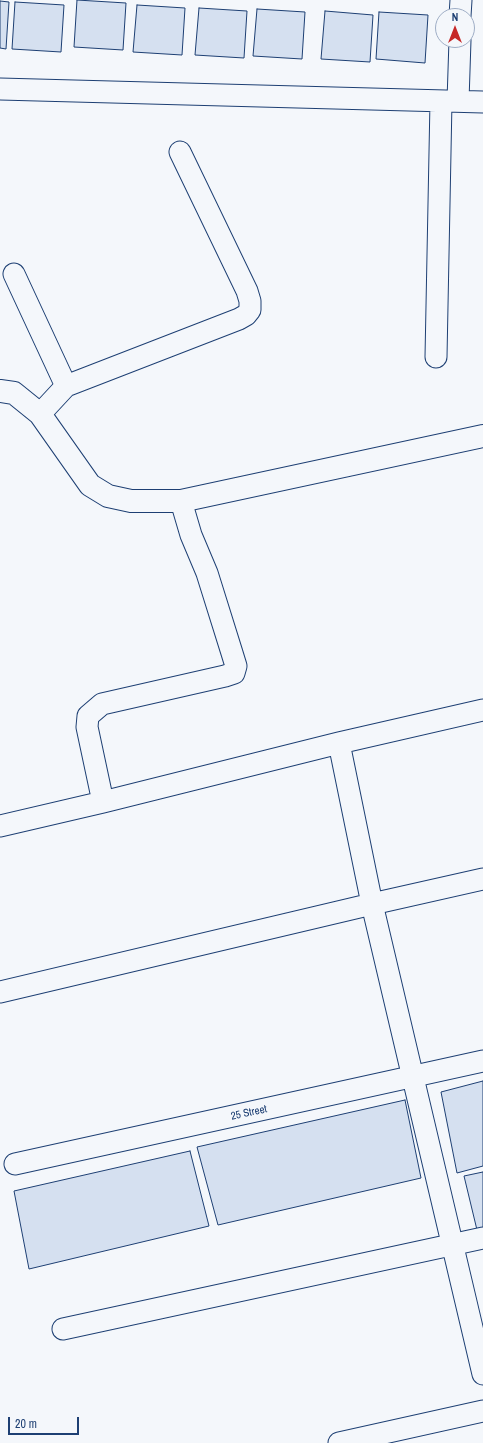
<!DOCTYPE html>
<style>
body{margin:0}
#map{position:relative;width:483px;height:1443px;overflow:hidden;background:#f4f7fb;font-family:"Archivo Narrow",sans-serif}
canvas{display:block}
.north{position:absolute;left:435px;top:8px;width:40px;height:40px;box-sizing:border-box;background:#f4f7fb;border:1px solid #9eadc5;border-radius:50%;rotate:0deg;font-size:11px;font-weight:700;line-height:16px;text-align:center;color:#1d3f73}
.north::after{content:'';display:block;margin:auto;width:14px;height:18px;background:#c62828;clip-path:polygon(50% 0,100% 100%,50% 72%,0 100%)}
.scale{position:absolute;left:8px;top:1417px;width:71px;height:18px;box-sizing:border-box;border:2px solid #1d3f73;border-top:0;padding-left:5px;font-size:12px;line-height:14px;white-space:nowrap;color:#1d3f73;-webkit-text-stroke:3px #f4f7fb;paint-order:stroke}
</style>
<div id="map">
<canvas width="483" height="1443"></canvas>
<div class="north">N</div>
<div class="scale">20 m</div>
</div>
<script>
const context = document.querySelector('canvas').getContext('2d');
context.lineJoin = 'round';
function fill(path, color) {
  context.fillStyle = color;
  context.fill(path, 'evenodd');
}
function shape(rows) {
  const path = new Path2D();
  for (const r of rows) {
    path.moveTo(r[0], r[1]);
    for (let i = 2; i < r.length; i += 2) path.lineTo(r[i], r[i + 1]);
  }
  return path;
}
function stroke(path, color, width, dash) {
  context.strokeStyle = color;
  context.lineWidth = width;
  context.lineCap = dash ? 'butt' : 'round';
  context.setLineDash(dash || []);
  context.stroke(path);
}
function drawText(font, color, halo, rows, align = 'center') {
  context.font = font + ' "Archivo Narrow",sans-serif';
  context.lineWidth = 3;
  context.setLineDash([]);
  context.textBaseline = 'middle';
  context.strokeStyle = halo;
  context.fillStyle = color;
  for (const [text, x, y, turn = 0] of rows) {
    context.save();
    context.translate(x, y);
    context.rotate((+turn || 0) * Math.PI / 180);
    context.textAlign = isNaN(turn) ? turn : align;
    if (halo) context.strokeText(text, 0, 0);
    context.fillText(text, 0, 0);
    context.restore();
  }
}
const building = shape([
 [77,0,126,3,123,50,74,47,77,0],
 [0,1,9,2,6,49,0,48,0,1],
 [15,2,64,5,61,52,12,49,15,2],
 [137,5,185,8,182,55,133,52,137,5],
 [199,8,247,11,244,58,195,55,199,8],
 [257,9,305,12,302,59,253,56,257,9],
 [325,11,373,15,370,62,321,59,325,11],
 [379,12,428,15,425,63,376,59,379,12],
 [483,1081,483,1166,457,1173,441,1092,483,1081],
 [405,1100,421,1178,218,1225,197,1147,405,1100],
 [190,1151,209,1226,29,1269,14,1191,190,1151],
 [483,1172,483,1229,477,1230,464,1176,483,1172]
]);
fill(building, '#d5e0f0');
stroke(building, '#1d3f73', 1);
const minor = shape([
 [460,16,461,0],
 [0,89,483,102],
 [458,101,460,40],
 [14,274,66,386],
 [436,357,441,101],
 [40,414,66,386,239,319,246,315,250,310,250,301,247,291,180,152],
 [339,743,372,904,483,1374],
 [103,802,87,727,88,716,102,704,225,676,234,673,236,666,232,653,207,573,191,535,181,501],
 [0,826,103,802,339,743,483,710],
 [0,992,372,904,483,879],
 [15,1164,483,1061],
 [63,1329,483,1238],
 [339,1443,483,1411]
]);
const tertiary = shape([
 [0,391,14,393,40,414,90,485,108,496,131,501,181,501,483,436]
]);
stroke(minor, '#1d3f73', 23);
stroke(tertiary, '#1d3f73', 24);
stroke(minor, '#f4f7fb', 21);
stroke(tertiary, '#f4f7fb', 22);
drawText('11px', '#1d3f73', '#f4f7fb', [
 ["25 Street",249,1113,-12]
]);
</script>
